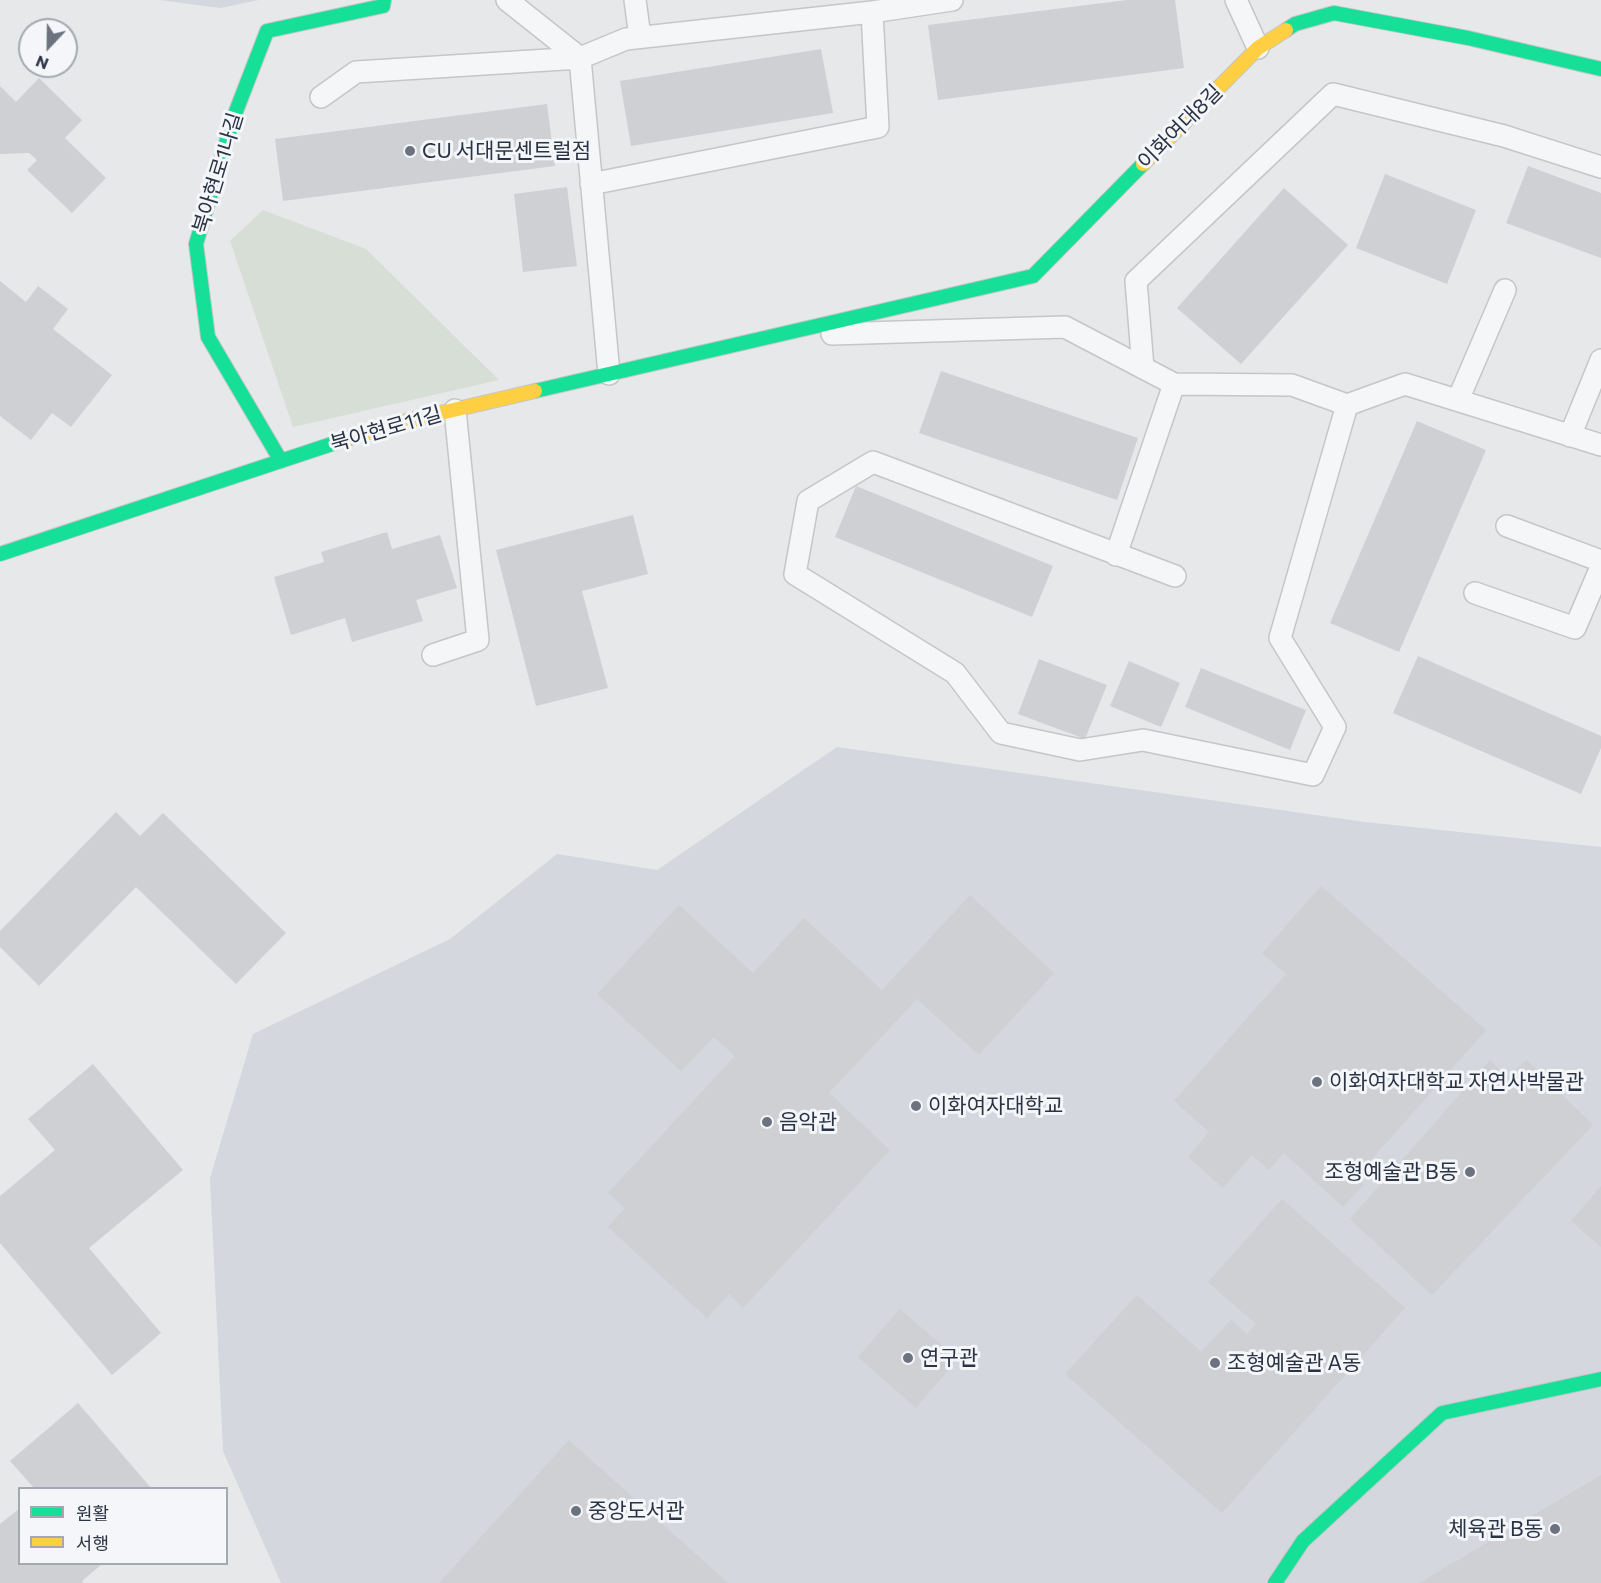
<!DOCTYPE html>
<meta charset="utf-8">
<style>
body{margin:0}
#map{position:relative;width:1601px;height:1583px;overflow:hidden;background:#e6e8ea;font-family:Commissioner,"Noto Sans KR",sans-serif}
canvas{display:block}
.legend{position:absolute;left:18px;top:1487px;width:210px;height:78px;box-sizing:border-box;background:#f4f6f9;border:2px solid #a4a8b1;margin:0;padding:8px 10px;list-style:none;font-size:18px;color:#2b3445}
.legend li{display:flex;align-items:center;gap:12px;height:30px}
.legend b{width:30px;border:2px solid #a4a8b1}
.north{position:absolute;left:18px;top:18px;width:60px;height:60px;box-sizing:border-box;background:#f4f6f9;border:2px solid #a4a8b1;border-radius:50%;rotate:202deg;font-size:16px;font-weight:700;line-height:24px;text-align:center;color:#2b3445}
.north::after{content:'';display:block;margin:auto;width:21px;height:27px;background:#6c737f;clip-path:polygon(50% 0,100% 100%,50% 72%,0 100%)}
</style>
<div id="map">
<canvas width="1601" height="1583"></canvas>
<ul class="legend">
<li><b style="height:8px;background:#16e098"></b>원활</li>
<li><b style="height:8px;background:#ffcf43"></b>서행</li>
</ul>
<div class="north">N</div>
</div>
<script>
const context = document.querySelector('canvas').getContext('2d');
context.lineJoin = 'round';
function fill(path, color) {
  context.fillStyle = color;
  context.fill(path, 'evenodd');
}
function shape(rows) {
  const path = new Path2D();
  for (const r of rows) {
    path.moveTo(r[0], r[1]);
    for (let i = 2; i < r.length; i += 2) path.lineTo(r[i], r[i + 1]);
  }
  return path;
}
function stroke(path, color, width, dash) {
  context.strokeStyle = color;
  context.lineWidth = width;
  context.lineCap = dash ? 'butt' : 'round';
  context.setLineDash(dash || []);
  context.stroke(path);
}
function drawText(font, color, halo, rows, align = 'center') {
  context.font = font + ' Commissioner,"Noto Sans KR",sans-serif';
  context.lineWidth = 6;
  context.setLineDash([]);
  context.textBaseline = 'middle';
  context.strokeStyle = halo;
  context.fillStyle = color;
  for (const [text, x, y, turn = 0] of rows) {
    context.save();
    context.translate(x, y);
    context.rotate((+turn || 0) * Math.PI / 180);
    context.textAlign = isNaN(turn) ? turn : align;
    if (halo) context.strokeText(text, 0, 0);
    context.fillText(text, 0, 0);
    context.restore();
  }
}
fill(shape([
 [159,0,259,0,220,8],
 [837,747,1365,822,1601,847,1601,1583,281,1583,223,1451,210,1178,253,1034,450,939,557,854,657,870]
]), '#d4d7dd');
fill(shape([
 [263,210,366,249,499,380,293,427,230,241]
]), '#d6ded6');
fill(shape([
 [1127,0,1175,0,1184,68,938,100,928,25],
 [821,49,833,113,631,146,620,81],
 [39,78,82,120,65,138,106,178,72,213,27,170,37,160,29,153,0,154,0,86,16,102],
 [547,104,555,166,283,201,275,139],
 [1528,166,1601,193,1601,258,1506,223],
 [1385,174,1476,210,1447,284,1356,248],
 [567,187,577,266,523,272,514,194],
 [1284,188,1348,245,1241,364,1177,308],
 [0,281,26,302,38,286,68,309,53,329,112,375,71,427,52,413,31,440,0,416],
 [941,371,1138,438,1117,500,919,433],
 [1417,421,1486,450,1399,652,1330,623],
 [856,486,1053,566,1032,617,835,537],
 [633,515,648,574,582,591,608,688,536,706,496,550],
 [387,532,392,549,440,535,457,588,416,600,423,621,352,642,345,618,291,635,274,577,324,562,321,552],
 [1418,656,1601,736,1601,748,1581,794,1393,713],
 [1039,659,1107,685,1085,739,1018,714],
 [1129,661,1180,683,1161,727,1110,706],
 [1201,668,1306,710,1290,750,1185,707],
 [116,812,140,836,163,813,286,933,236,984,136,887,39,986,0,947,0,931],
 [1321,886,1486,1030,1356,1177,1364,1184,1343,1207,1284,1153,1269,1170,1252,1155,1223,1188,1188,1157,1209,1132,1174,1101,1286,974,1262,953],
 [970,895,1054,973,979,1055,917,999,829,1093,890,1150,743,1308,729,1294,707,1318,608,1227,625,1208,608,1193,735,1056,714,1037,681,1071,597,994,679,905,753,973,804,918,882,990],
 [1490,1060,1507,1077,1527,1060,1593,1125,1432,1295,1350,1219],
 [93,1064,183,1170,89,1248,161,1333,112,1375,0,1243,0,1196,55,1150,28,1119],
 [1601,1186,1601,1247,1571,1221],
 [1282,1199,1405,1308,1222,1513,1065,1374,1137,1295,1201,1352,1231,1320,1247,1334,1256,1324,1208,1282],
 [900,1309,958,1359,916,1408,858,1357],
 [78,1403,151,1488,34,1488,10,1461],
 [569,1440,728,1583,439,1583],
 [1601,1475,1601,1583,1419,1583],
 [20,1508,20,1564,102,1564,82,1581,84,1583,0,1583,0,1524]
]), '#ced0d3');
const lane = shape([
 [507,0,580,58,626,39,872,12,878,127,591,184],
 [635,0,640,37],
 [1236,0,1258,48],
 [872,12,952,0],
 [321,97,356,72,580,58,609,374],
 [832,334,1065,327,1174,384,1292,385,1347,405,1405,384,1601,445],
 [1143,368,1136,281,1333,94,1504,136,1601,167],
 [1458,400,1505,290],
 [1570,436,1601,360],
 [1507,526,1601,561],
 [1116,555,1174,384],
 [1175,576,873,462,808,501,795,574,955,673,1001,733,1080,750,1143,740,1313,775,1335,727,1280,638,1347,405],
 [1475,593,1575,628,1601,567],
 [433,655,478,640,455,410]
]);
const fast = shape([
 [1286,30,1295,24,1334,13,1468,38,1601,69],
 [535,391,1033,276,1143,164],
 [281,461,208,337,196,244,233,119,267,31,383,6,384,0],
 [0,554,350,438],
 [1275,1583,1303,1541,1442,1413,1601,1379]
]);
const slow = shape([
 [1143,164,1258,48,1286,30],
 [350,438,389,425,535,391]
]);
stroke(lane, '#c4c6c8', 24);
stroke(fast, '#c4c6c8', 16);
stroke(slow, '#c4c6c8', 16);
stroke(lane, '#f5f6f7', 21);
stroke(fast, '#16e098', 14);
stroke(slow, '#ffcf43', 14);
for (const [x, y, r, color] of [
 [410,151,6,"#6c737f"],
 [1317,1082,6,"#6c737f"],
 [916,1106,6,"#6c737f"],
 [767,1122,6,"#6c737f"],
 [1470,1172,6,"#6c737f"],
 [908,1358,6,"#6c737f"],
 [1215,1363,6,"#6c737f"],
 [576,1511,6,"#6c737f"],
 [1555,1529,6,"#6c737f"]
]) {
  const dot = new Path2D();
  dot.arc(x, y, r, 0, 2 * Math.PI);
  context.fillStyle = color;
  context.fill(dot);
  stroke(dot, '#f4f6f9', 2);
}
drawText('21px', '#2b3445', '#f4f6f9', [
 ["이화여대8길",1180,127,-45],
 ["북아현로1나길",218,173,-73],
 ["북아현로11길",386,429,-16]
]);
drawText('21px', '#2b3445', '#f4f6f9', [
 ["CU 서대문센트럴점",422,151],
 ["이화여자대학교 자연사박물관",1329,1082],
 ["이화여자대학교",928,1106],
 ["음악관",779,1122],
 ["조형예술관 B동",1458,1172,"right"],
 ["연구관",920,1358],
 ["조형예술관 A동",1227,1363],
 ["중앙도서관",588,1511],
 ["체육관 B동",1543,1529,"right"]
], 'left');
</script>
